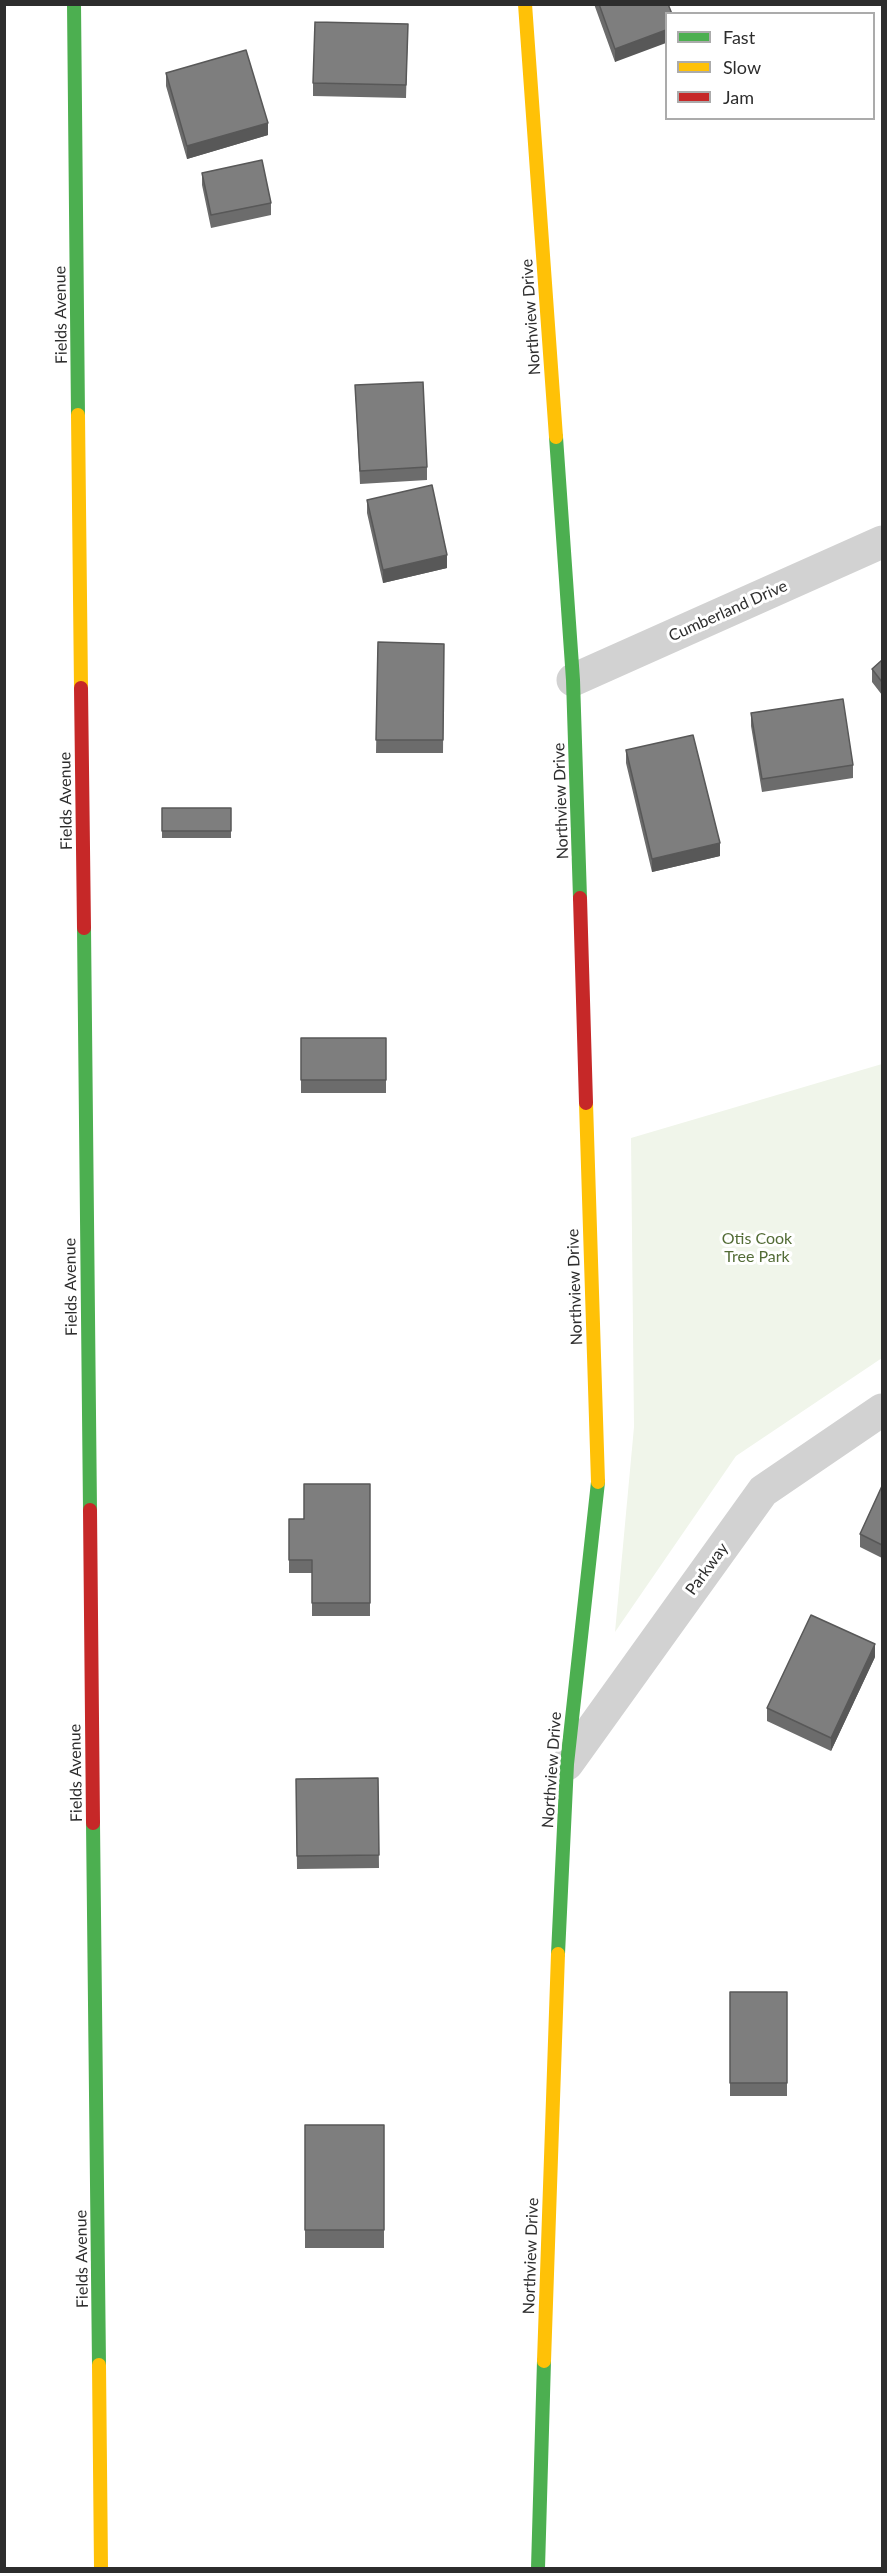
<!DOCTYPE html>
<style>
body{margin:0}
#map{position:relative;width:887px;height:2573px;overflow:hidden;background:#fff;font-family:Lato,sans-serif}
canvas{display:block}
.frame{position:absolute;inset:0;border:6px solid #2d2d2d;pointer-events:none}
.legend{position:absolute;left:665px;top:12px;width:210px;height:108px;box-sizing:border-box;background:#fff;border:2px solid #ababab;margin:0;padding:8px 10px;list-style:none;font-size:18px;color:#2d2d2d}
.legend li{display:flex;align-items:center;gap:12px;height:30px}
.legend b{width:30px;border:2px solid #ababab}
</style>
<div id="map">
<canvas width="887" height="2573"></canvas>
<div class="frame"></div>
<ul class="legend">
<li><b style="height:8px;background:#4caf50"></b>Fast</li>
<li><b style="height:8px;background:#ffc107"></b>Slow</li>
<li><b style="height:8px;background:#c62828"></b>Jam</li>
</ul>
</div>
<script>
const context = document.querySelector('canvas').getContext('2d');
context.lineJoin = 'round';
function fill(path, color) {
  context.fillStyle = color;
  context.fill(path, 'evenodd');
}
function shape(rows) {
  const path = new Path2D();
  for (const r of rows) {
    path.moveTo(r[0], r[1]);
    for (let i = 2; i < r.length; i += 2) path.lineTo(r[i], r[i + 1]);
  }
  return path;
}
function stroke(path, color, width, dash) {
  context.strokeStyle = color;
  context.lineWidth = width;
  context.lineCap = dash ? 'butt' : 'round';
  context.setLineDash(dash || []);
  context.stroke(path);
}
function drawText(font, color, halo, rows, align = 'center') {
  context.font = font + ' Lato,sans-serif';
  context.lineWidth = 6;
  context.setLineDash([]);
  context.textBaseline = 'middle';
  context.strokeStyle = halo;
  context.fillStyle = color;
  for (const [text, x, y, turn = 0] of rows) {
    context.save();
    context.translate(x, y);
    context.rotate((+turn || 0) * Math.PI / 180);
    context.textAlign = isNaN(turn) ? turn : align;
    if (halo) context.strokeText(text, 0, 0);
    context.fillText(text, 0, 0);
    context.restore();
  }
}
fill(shape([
 [882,1064,882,1358,736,1456,615,1632,634,1427,631,1138]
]), '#f0f5ea');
stroke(shape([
 [573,680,882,542],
 [567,1764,763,1491,882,1410]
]), '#d2d2d2', 33);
stroke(shape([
 [74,4,78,415],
 [556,437,573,680,580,898],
 [84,928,90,1510],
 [93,1823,99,2365],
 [558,1954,567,1764,598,1482],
 [538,2568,544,2361]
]), '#4caf50', 14);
stroke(shape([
 [525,4,556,437],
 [78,415,81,688],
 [586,1103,598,1482],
 [544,2361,558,1954],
 [99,2365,101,2568]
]), '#ffc107', 14);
stroke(shape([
 [81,688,84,928],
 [580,898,586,1103],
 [90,1510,93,1823]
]), '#c62828', 14);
fill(shape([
 [594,4,668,4,615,62],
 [408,24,406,98,313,96,313,83],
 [166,73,268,135,187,159,166,86],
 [202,173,271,203,271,215,211,228,202,185],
 [355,385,427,467,427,480,360,484],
 [367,500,447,568,383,583,367,513],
 [378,642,444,644,443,753,376,753],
 [882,660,882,695,872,682,872,669],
 [751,713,853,765,853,778,762,792,751,726],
 [626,750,720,856,652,872,626,763],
 [162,808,231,808,231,838,162,838],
 [301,1038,386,1038,386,1093,301,1093],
 [370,1484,370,1616,312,1616,312,1573,289,1573,289,1519,304,1519],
 [882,1486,882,1558,860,1547,860,1534],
 [875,1657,831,1751,767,1721,767,1708],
 [378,1778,379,1868,297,1869,296,1779],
 [730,1992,787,1992,787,2096,730,2096],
 [305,2125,384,2125,384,2248,305,2248]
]), '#6c6c6c');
fill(shape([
 [666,30,666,43,615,62,615,49],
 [268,123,268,135,187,159,187,146],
 [447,555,447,568,383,583,383,570],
 [720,843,720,856,652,872,652,859],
 [875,1644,875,1657,831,1751,831,1738]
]), '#585858');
const building = shape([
 [599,4,668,4,672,14,666,14,666,30,615,49,599,4],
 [315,22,408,24,406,85,313,83,315,22],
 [246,50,268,123,187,146,166,73,246,50],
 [262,160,271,203,211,215,202,173,262,160],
 [423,382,427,467,360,471,355,385,423,382],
 [432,485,447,555,383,570,367,500,432,485],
 [378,642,444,644,443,740,376,740,378,642],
 [882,660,882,682,872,669,882,660],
 [843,699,853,765,762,779,751,713,843,699],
 [693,735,720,843,652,859,626,750,693,735],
 [162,808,231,808,231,831,162,831,162,808],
 [301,1038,386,1038,386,1080,301,1080,301,1038],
 [304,1484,370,1484,370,1603,312,1603,312,1560,289,1560,289,1519,304,1519,304,1484],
 [882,1486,882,1545,860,1534,882,1486],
 [811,1615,875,1644,831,1738,767,1708,811,1615],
 [378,1778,379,1855,297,1856,296,1779,378,1778],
 [730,1992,787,1992,787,2083,730,2083,730,1992],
 [305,2125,384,2125,384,2230,305,2230,305,2125]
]);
fill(building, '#7e7e7e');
stroke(building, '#585858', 1.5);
drawText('16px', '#2d2d2d', '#fff', [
 ["Fields Avenue",61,315,-91],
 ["Northview Drive",531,317,-94],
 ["Cumberland Drive",728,611,-24],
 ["Fields Avenue",66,801,-91],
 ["Northview Drive",561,801,-92],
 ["Fields Avenue",71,1287,-91],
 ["Northview Drive",575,1287,-92],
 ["Parkway",707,1569,-54],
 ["Northview Drive",552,1770,-86],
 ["Fields Avenue",76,1773,-91],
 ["Northview Drive",531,2256,-88],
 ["Fields Avenue",82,2259,-91]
]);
drawText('16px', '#536c36', '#fff', [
 ["Otis Cook",757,1239],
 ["Tree Park",757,1257]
]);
</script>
